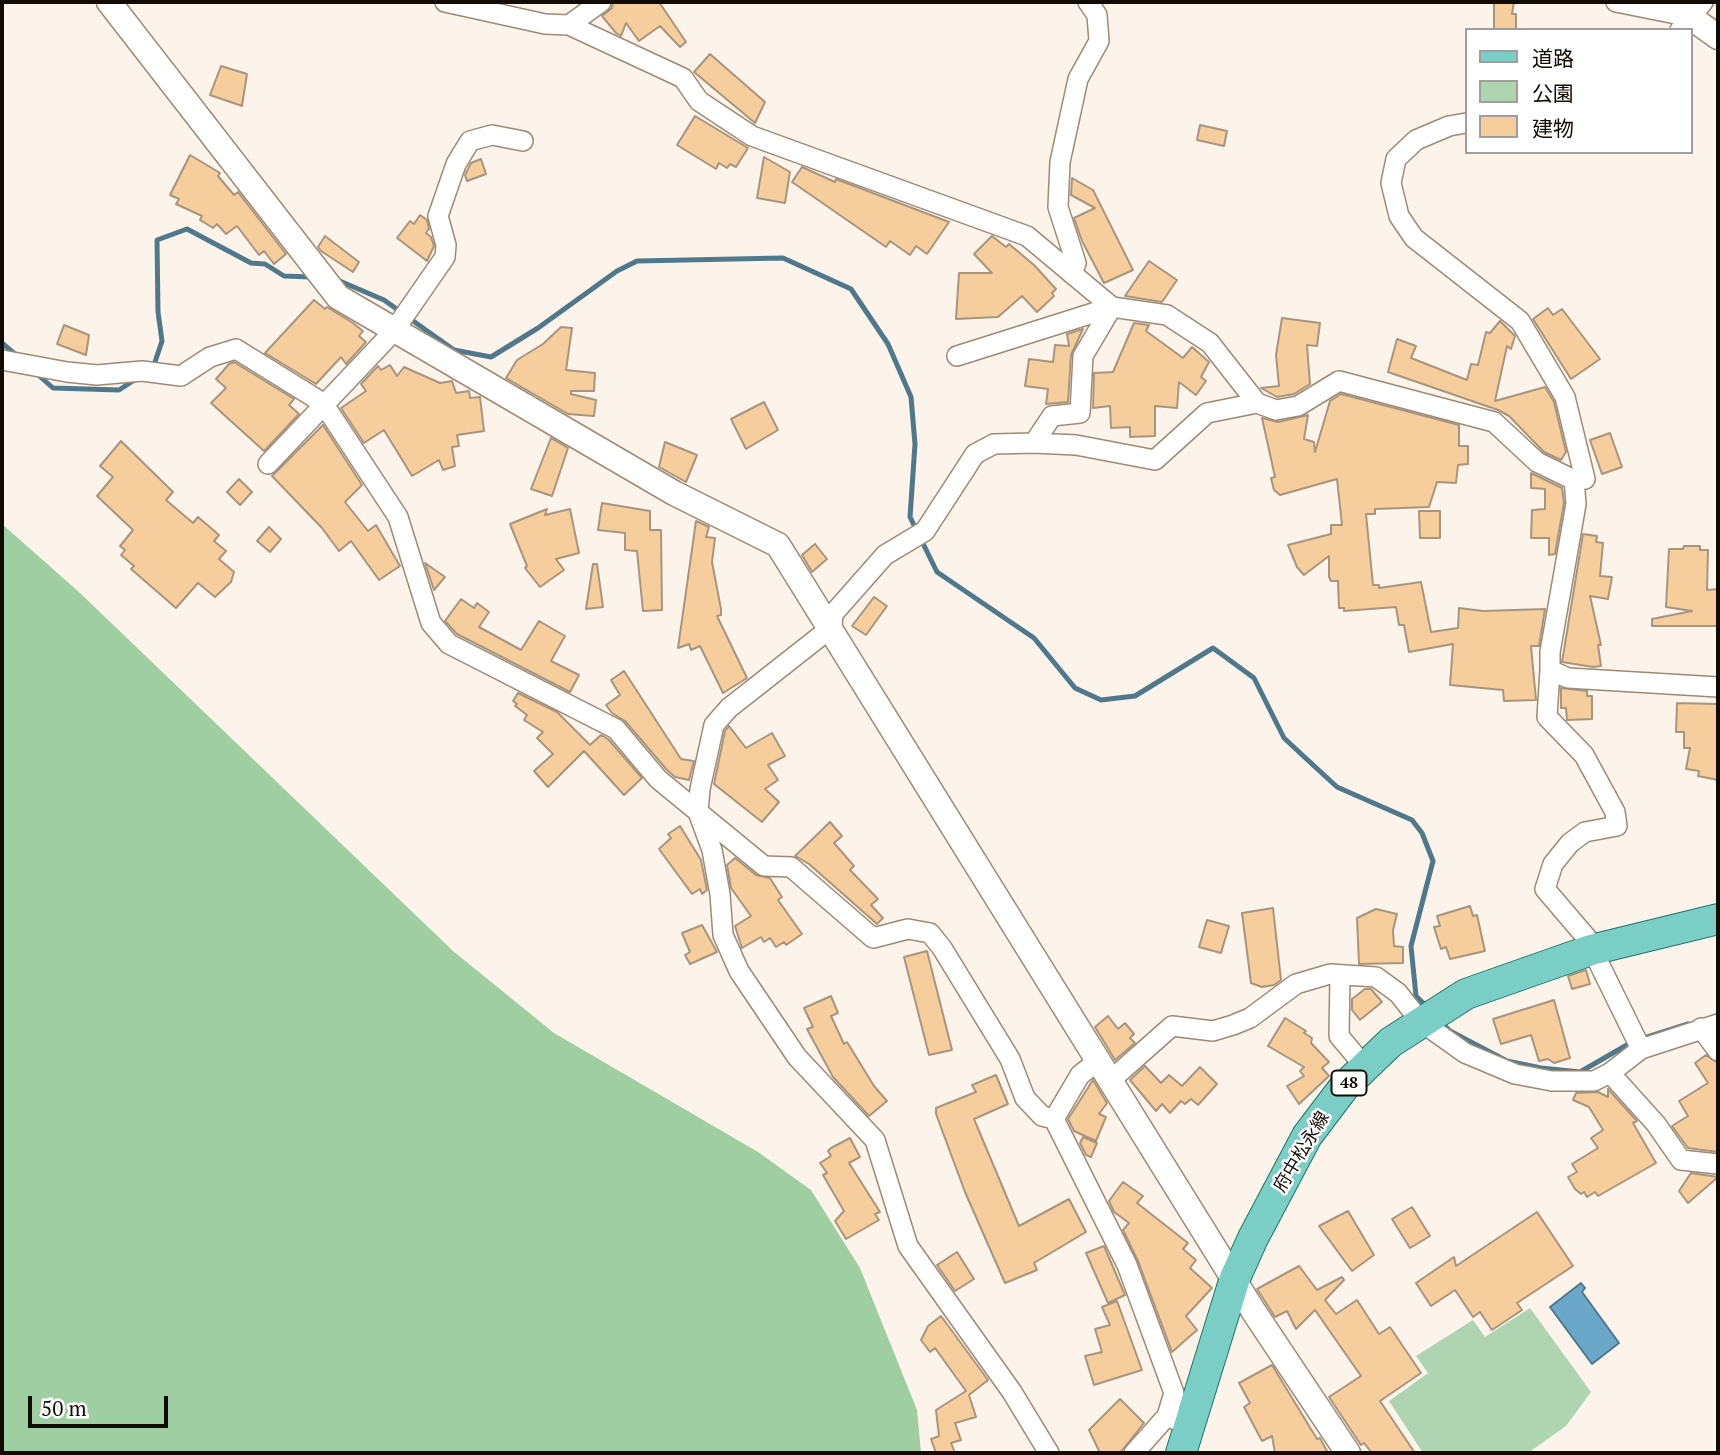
<!DOCTYPE html>
<meta charset="utf-8">
<style>
body{margin:0}
#map{position:relative;width:1720px;height:1455px;overflow:hidden;background:#fcf4ea;font-family:"PT Serif","Noto Sans JP",serif}
canvas{display:block}
.frame{position:absolute;inset:0;border:4px solid #120b04;pointer-events:none}
.legend{position:absolute;left:1465px;top:28px;width:228px;height:126px;box-sizing:border-box;background:#fff;border:2px solid #a09d9b;margin:0;padding:9px 12px;list-style:none;font-size:21px;color:#120b04}
.legend li{display:flex;align-items:center;gap:14px;height:35px}
.legend b{width:35px;border:2px solid #a09d9b}
.scale{position:absolute;left:28px;top:1396px;width:140px;height:32px;box-sizing:border-box;border:4px solid #120b04;border-top:0;padding-left:9px;font-size:21px;line-height:24px;white-space:nowrap;color:#120b04;-webkit-text-stroke:5px #fff;paint-order:stroke}
</style>
<div id="map">
<canvas width="1720" height="1455"></canvas>
<div class="frame"></div>
<ul class="legend">
<li><b style="height:9px;background:#7acec5"></b>道路</li>
<li><b style="height:19px;background:#afd4b1"></b>公園</li>
<li><b style="height:19px;background:#f6cd9c"></b>建物</li>
</ul>
<div class="scale">50 m</div>
</div>
<script>
const context = document.querySelector('canvas').getContext('2d');
context.lineJoin = 'round';
function fill(path, color) {
  context.fillStyle = color;
  context.fill(path, 'evenodd');
}
function shape(rows) {
  const path = new Path2D();
  for (const r of rows) {
    path.moveTo(r[0], r[1]);
    for (let i = 2; i < r.length; i += 2) path.lineTo(r[i], r[i + 1]);
  }
  return path;
}
function stroke(path, color, width, dash) {
  context.strokeStyle = color;
  context.lineWidth = width;
  context.lineCap = dash ? 'butt' : 'round';
  context.setLineDash(dash || []);
  context.stroke(path);
}
function drawText(font, color, halo, rows, align = 'center') {
  context.font = font + ' "PT Serif","Noto Sans JP",serif';
  context.lineWidth = 5;
  context.setLineDash([]);
  context.textBaseline = 'middle';
  context.strokeStyle = halo;
  context.fillStyle = color;
  for (const [text, x, y, turn = 0] of rows) {
    context.save();
    context.translate(x, y);
    context.rotate((+turn || 0) * Math.PI / 180);
    context.textAlign = isNaN(turn) ? turn : align;
    if (halo) context.strokeText(text, 0, 0);
    context.fillText(text, 0, 0);
    context.restore();
  }
}
fill(shape([
 [1530,1308,1591,1392,1566,1426,1528,1453,1423,1453,1389,1401,1428,1373,1416,1356,1473,1320,1485,1337]
]), '#afd4b1');
fill(shape([
 [2,524,80,593,453,951,554,1033,758,1152,811,1190,860,1268,917,1410,921,1453,2,1453]
]), '#9ecea1');
const water = shape([
 [1581,1283,1585,1288,1582,1292,1619,1343,1592,1364,1550,1307,1581,1283]
]);
fill(water, '#6ba7c8');
stroke(water, '#50788d', 2);
stroke(shape([
 [335,279,384,300,401,312],
 [409,318,454,350,491,357,538,328,617,271,637,261,783,258,851,289,888,344,911,397,915,444,910,517,937,572,1034,638,1075,688,1101,700,1135,696,1213,648,1254,678,1284,738,1299,752,1337,787,1412,820,1422,833,1433,861,1411,946,1416,996,1427,1007],
 [2,343,16,355],
 [153,368,162,341,158,312,157,240,187,229,251,263,265,264,284,276,311,277],
 [36,373,53,388,119,390,136,379],
 [1441,1022,1450,1031,1507,1061,1541,1068,1580,1072,1632,1042],
 [1641,1039,1688,1024]
]), '#50788d', 5);
const building = shape([
 [613,2,659,2,686,42,680,47,660,26,639,41,626,23,621,36,616,33,602,16,612,8,613,2],
 [1494,2,1514,2,1512,14,1516,14,1516,30,1494,30,1494,2],
 [710,54,765,102,755,123,694,72,710,54],
 [221,66,247,74,242,106,210,95,221,66],
 [695,116,748,148,736,167,730,164,727,168,719,163,716,169,677,145,695,116],
 [1200,125,1227,131,1224,146,1197,140,1200,125],
 [190,155,220,173,218,176,234,195,238,192,286,254,274,264,264,251,259,255,237,226,226,234,217,224,213,228,200,220,202,216,176,204,179,199,170,195,190,155],
 [764,157,790,172,785,203,757,198,764,157],
 [481,159,486,174,467,181,465,175,471,163,481,159],
 [802,167,835,182,836,179,949,222,927,254,916,246,910,255,890,241,886,247,792,182,802,167],
 [1072,178,1093,190,1133,270,1104,283,1082,241,1074,218,1095,208,1071,195,1072,178],
 [420,215,427,220,429,229,426,233,431,237,434,246,427,261,397,238,410,221,414,224,420,215],
 [325,236,359,262,353,272,321,251,318,247,325,236],
 [992,236,1006,247,1009,244,1034,265,1056,289,1052,293,1054,296,1037,312,1022,296,998,317,956,319,959,273,992,273,974,254,992,236],
 [1149,261,1177,280,1162,302,1125,296,1149,261],
 [314,300,325,309,327,307,353,323,363,331,359,336,366,342,346,364,341,357,316,384,265,353,314,300],
 [1548,308,1553,315,1562,309,1600,359,1571,379,1533,319,1548,308],
 [1282,318,1320,323,1317,346,1307,345,1310,384,1294,394,1277,397,1261,388,1279,386,1276,355,1282,318],
 [1500,321,1515,336,1511,349,1507,346,1495,401,1545,387,1554,402,1566,452,1561,460,1544,452,1509,416,1498,410,1388,372,1397,339,1416,346,1411,358,1467,380,1471,364,1478,365,1486,332,1490,333,1500,321],
 [1134,323,1149,325,1146,331,1183,358,1192,347,1209,362,1201,377,1206,381,1196,395,1179,382,1177,408,1155,406,1155,436,1130,437,1130,427,1111,428,1110,406,1093,408,1094,373,1113,372,1134,323],
 [64,325,89,335,86,355,57,344,64,325],
 [561,327,572,328,566,370,595,373,594,391,571,391,571,394,596,400,594,416,568,414,506,378,517,360,543,344,561,327],
 [1083,329,1071,355,1068,402,1046,404,1048,389,1025,386,1029,359,1053,362,1055,345,1069,346,1067,334,1083,329],
 [234,362,294,399,289,405,299,414,264,451,211,403,226,388,216,379,229,364,234,362],
 [390,365,397,376,404,367,440,383,452,381,456,393,469,391,470,398,480,397,484,431,457,435,459,446,452,447,455,466,443,470,439,460,412,476,384,430,364,443,341,408,366,391,361,384,378,366,381,370,390,365],
 [1341,394,1459,425,1459,446,1468,446,1468,464,1458,465,1456,483,1437,482,1429,507,1375,509,1375,514,1366,514,1373,585,1379,585,1379,588,1421,582,1431,632,1458,628,1459,608,1483,611,1545,609,1539,646,1531,646,1536,700,1504,701,1503,690,1450,685,1453,644,1409,652,1404,625,1399,625,1396,607,1344,611,1344,608,1339,608,1338,581,1331,581,1329,577,1329,556,1304,575,1297,567,1288,545,1331,534,1331,525,1342,525,1337,479,1280,495,1274,490,1271,478,1275,477,1262,418,1278,422,1308,415,1304,439,1314,442,1315,452,1330,401,1341,394],
 [764,402,778,430,746,449,731,419,764,402],
 [323,425,362,485,345,502,368,531,376,525,400,566,379,580,351,541,339,551,322,528,272,476,323,425],
 [1610,433,1622,467,1602,474,1590,440,1610,433],
 [551,438,568,448,552,496,531,489,551,438],
 [121,441,173,492,166,500,193,523,198,517,219,535,214,541,226,551,219,559,234,572,231,582,215,597,198,583,176,608,131,569,134,566,121,555,125,550,120,546,133,530,97,496,113,477,100,466,121,441],
 [665,442,697,455,686,482,659,467,665,442],
 [1531,473,1562,488,1564,503,1555,554,1549,555,1549,538,1531,538,1532,510,1545,509,1545,489,1531,488,1531,473],
 [239,479,252,492,240,505,227,492,239,479],
 [602,503,650,511,650,530,661,530,662,610,643,611,637,551,625,550,625,533,598,530,602,503],
 [547,509,545,515,570,509,579,553,556,559,564,570,540,587,525,568,527,566,510,524,547,509],
 [1419,511,1440,511,1440,538,1420,538,1419,511],
 [696,521,709,527,706,537,715,538,712,562,721,609,721,615,717,616,747,678,723,693,700,646,691,650,689,644,678,648,696,521],
 [269,527,281,539,270,552,257,541,269,527],
 [1583,534,1597,536,1596,542,1603,543,1600,576,1612,577,1608,599,1590,596,1601,645,1598,645,1601,666,1593,667,1562,662,1583,534],
 [815,544,827,559,812,572,802,555,815,544],
 [1684,546,1700,546,1700,550,1708,550,1707,590,1718,589,1718,626,1652,626,1652,619,1692,611,1666,607,1669,549,1683,549,1684,546],
 [425,563,445,577,434,590,425,563],
 [593,564,597,564,603,607,586,609,593,564],
 [874,597,887,606,866,635,852,626,874,597],
 [461,599,474,608,477,603,489,612,479,627,521,650,539,621,565,636,551,661,579,675,570,692,457,634,445,621,461,599],
 [624,671,681,759,694,761,689,780,675,777,667,770,625,721,612,713,606,705,620,695,611,680,624,671],
 [1561,688,1587,691,1587,696,1592,696,1592,719,1567,720,1566,708,1561,708,1561,688],
 [518,693,557,712,590,745,601,735,608,739,642,778,624,795,584,751,548,787,534,771,553,754,537,738,543,732,524,720,527,715,515,706,517,704,513,701,518,693],
 [1677,703,1718,704,1718,780,1698,776,1699,771,1686,769,1690,748,1684,748,1684,732,1676,732,1677,703],
 [729,726,746,748,772,733,785,756,768,765,778,780,765,789,779,802,762,822,714,784,725,731,729,726],
 [830,822,842,836,834,843,854,866,850,870,878,899,871,905,883,918,877,924,809,864,795,856,830,822],
 [680,826,701,860,707,890,702,894,700,889,692,894,659,849,671,838,668,834,680,826],
 [735,858,756,875,770,878,782,897,778,900,802,934,786,945,784,942,776,947,770,938,764,942,761,937,742,948,735,926,751,916,731,888,727,865,735,858],
 [1470,906,1473,916,1477,915,1485,951,1450,959,1446,947,1441,949,1434,927,1440,926,1437,916,1470,906],
 [1273,908,1281,980,1274,985,1262,987,1251,983,1242,913,1273,908],
 [1376,909,1397,914,1393,930,1394,946,1403,947,1403,963,1359,964,1357,918,1376,909],
 [1207,920,1229,926,1221,953,1199,947,1207,920],
 [702,925,717,952,690,964,685,955,690,952,682,933,702,925],
 [927,951,952,1050,929,1055,904,957,927,951],
 [1586,970,1590,984,1572,989,1568,976,1586,970],
 [1365,989,1371,989,1382,1002,1360,1020,1352,1010,1352,999,1365,989],
 [831,996,838,1013,831,1016,844,1044,847,1042,874,1086,887,1101,869,1116,833,1077,807,1029,813,1027,804,1008,831,996],
 [1554,1000,1570,1058,1554,1063,1548,1059,1539,1061,1531,1035,1501,1044,1493,1019,1554,1000],
 [1108,1016,1118,1029,1125,1023,1134,1034,1130,1038,1135,1043,1115,1060,1095,1027,1108,1016],
 [1285,1018,1306,1031,1304,1033,1312,1038,1311,1043,1329,1062,1322,1068,1329,1076,1299,1104,1287,1086,1304,1076,1300,1071,1304,1067,1268,1046,1285,1018],
 [1706,1055,1718,1063,1718,1152,1688,1148,1672,1126,1688,1116,1679,1101,1708,1083,1695,1063,1706,1055],
 [1145,1066,1161,1083,1169,1075,1182,1086,1200,1067,1217,1084,1198,1105,1191,1099,1185,1104,1181,1101,1170,1113,1162,1104,1156,1111,1130,1080,1145,1066],
 [996,1075,1008,1104,974,1119,1019,1226,1069,1199,1086,1232,1034,1263,1037,1270,1005,1283,965,1192,936,1114,936,1108,976,1092,972,1085,996,1075],
 [1093,1080,1107,1103,1099,1114,1106,1117,1096,1141,1074,1131,1068,1119,1093,1080],
 [1608,1089,1637,1121,1633,1123,1656,1163,1598,1196,1595,1192,1587,1197,1584,1192,1581,1194,1575,1189,1568,1177,1577,1172,1572,1164,1598,1148,1591,1138,1603,1130,1589,1107,1573,1100,1576,1093,1598,1092,1608,1097,1608,1089],
 [1083,1137,1097,1143,1091,1157,1086,1155,1080,1143,1083,1137],
 [850,1138,860,1157,849,1163,880,1212,875,1214,879,1220,846,1239,835,1221,844,1211,823,1175,827,1173,820,1163,831,1156,828,1151,831,1148,850,1138],
 [1691,1173,1718,1177,1688,1203,1679,1191,1691,1173],
 [1123,1182,1143,1196,1137,1203,1188,1243,1183,1249,1196,1260,1190,1268,1212,1288,1186,1316,1197,1330,1172,1352,1138,1261,1123,1230,1129,1223,1114,1212,1109,1201,1123,1182],
 [1412,1207,1430,1236,1410,1248,1392,1219,1412,1207],
 [1348,1211,1374,1255,1352,1271,1319,1226,1348,1211],
 [1537,1212,1573,1266,1517,1303,1522,1310,1492,1330,1480,1312,1473,1317,1455,1290,1431,1306,1416,1283,1454,1257,1456,1266,1537,1212],
 [1104,1246,1125,1295,1108,1303,1086,1253,1104,1246],
 [957,1252,974,1279,955,1291,937,1265,957,1252],
 [1299,1266,1317,1290,1342,1277,1344,1280,1325,1300,1336,1314,1357,1300,1379,1334,1390,1327,1421,1373,1380,1401,1415,1453,1372,1453,1364,1443,1361,1445,1329,1397,1361,1376,1315,1310,1296,1329,1287,1311,1275,1317,1257,1289,1299,1266],
 [1117,1301,1142,1370,1094,1385,1085,1356,1102,1352,1095,1329,1110,1325,1102,1307,1117,1301],
 [941,1316,988,1380,969,1395,976,1417,955,1423,961,1440,951,1443,955,1453,936,1453,931,1439,939,1436,936,1410,966,1391,935,1348,930,1352,921,1340,928,1326,941,1316],
 [1272,1365,1317,1439,1320,1438,1328,1453,1275,1453,1272,1436,1262,1441,1244,1407,1250,1403,1239,1383,1272,1365],
 [1120,1399,1144,1423,1120,1453,1100,1453,1089,1430,1120,1399]
]);
fill(building, '#f6cd9c');
stroke(building, '#a8957f', 2);
const minor = shape([
 [445,2,545,24,569,25,601,2],
 [1616,2,1686,16],
 [569,25,683,78,699,101,752,136,1027,236,1112,307,1167,315,1210,343,1257,403,1276,410,1298,406,1339,381,1494,422,1537,462,1574,480,1576,504,1550,652,1550,670,1568,678,1718,687],
 [1680,30,1703,2],
 [1466,123,1449,126,1416,140,1396,159,1391,183,1399,216,1414,238,1520,321,1565,397,1585,479,1574,480],
 [1072,274,1076,263,1058,207,1060,162,1078,79,1099,41,1097,15,1088,2],
 [957,356,1112,307,1083,356,1080,413,1052,416,1034,443],
 [2,360,67,372,97,375,142,371,181,376,210,357,236,349,323,403,398,517,431,623,449,644,616,729,658,779,764,866,791,867,873,938,908,929,930,933,942,948,1010,1059,1025,1098,1042,1116,1054,1119,1080,1075,1099,1060],
 [268,464,393,332,445,257,446,245,438,216,456,164,470,141,492,135,523,141],
 [1550,670,1547,717,1584,755,1615,812,1617,826,1585,832,1570,843,1553,864,1545,889,1586,937,1641,1049],
 [1340,975,1339,1036,1365,1067],
 [1701,1028,1718,1051],
 [1610,1073,1656,1124,1681,1160,1718,1164],
 [1111,1080,1172,1026,1213,1031,1233,1025,1250,1018,1296,984,1330,974,1376,977,1398,993,1420,1021,1465,1053,1515,1074,1552,1081,1594,1081,1610,1073,1641,1049,1718,1024],
 [1054,1119,1127,1265,1174,1393,1167,1416,1190,1426],
 [1049,1453,1012,1392,908,1246,875,1140,797,1057,739,971,723,935,720,894,712,850,698,812,700,789,714,725,729,708,832,627,833,614,885,555,925,531,975,454,994,444,1034,443,1076,445,1155,460,1207,413,1257,403],
 [1134,1453,1167,1416]
]);
const tertiary = shape([
 [109,2,338,297,674,493,778,545,1254,1312,1348,1453],
 [1669,2,1718,37]
]);
const primary = shape([
 [1181,1453,1235,1278,1253,1238,1307,1136,1344,1087,1391,1042,1466,994,1591,950,1718,919]
]);
stroke(minor, '#9d8a74', 22);
stroke(tertiary, '#9d8a74', 27);
stroke(primary, '#1c7569', 32);
stroke(minor, '#fff', 19);
stroke(tertiary, '#fff', 24);
stroke(primary, '#7acec5', 30);
for (const [x, y, w] of [
 [1349,1083,35]
]) {
  const box = new Path2D();
  box.roundRect(x - w / 2, y - 12.5, w, 25, 5);
  context.fillStyle = '#fff';
  context.fill(box);
  stroke(box, '#120b04', 2);
}
drawText('bold 16px', '#120b04', null, [
 ["48",1349,1083]
]);
drawText('18px', '#120b04', '#fff', [
 ["府中松永線",1302,1152,-59]
]);
</script>
